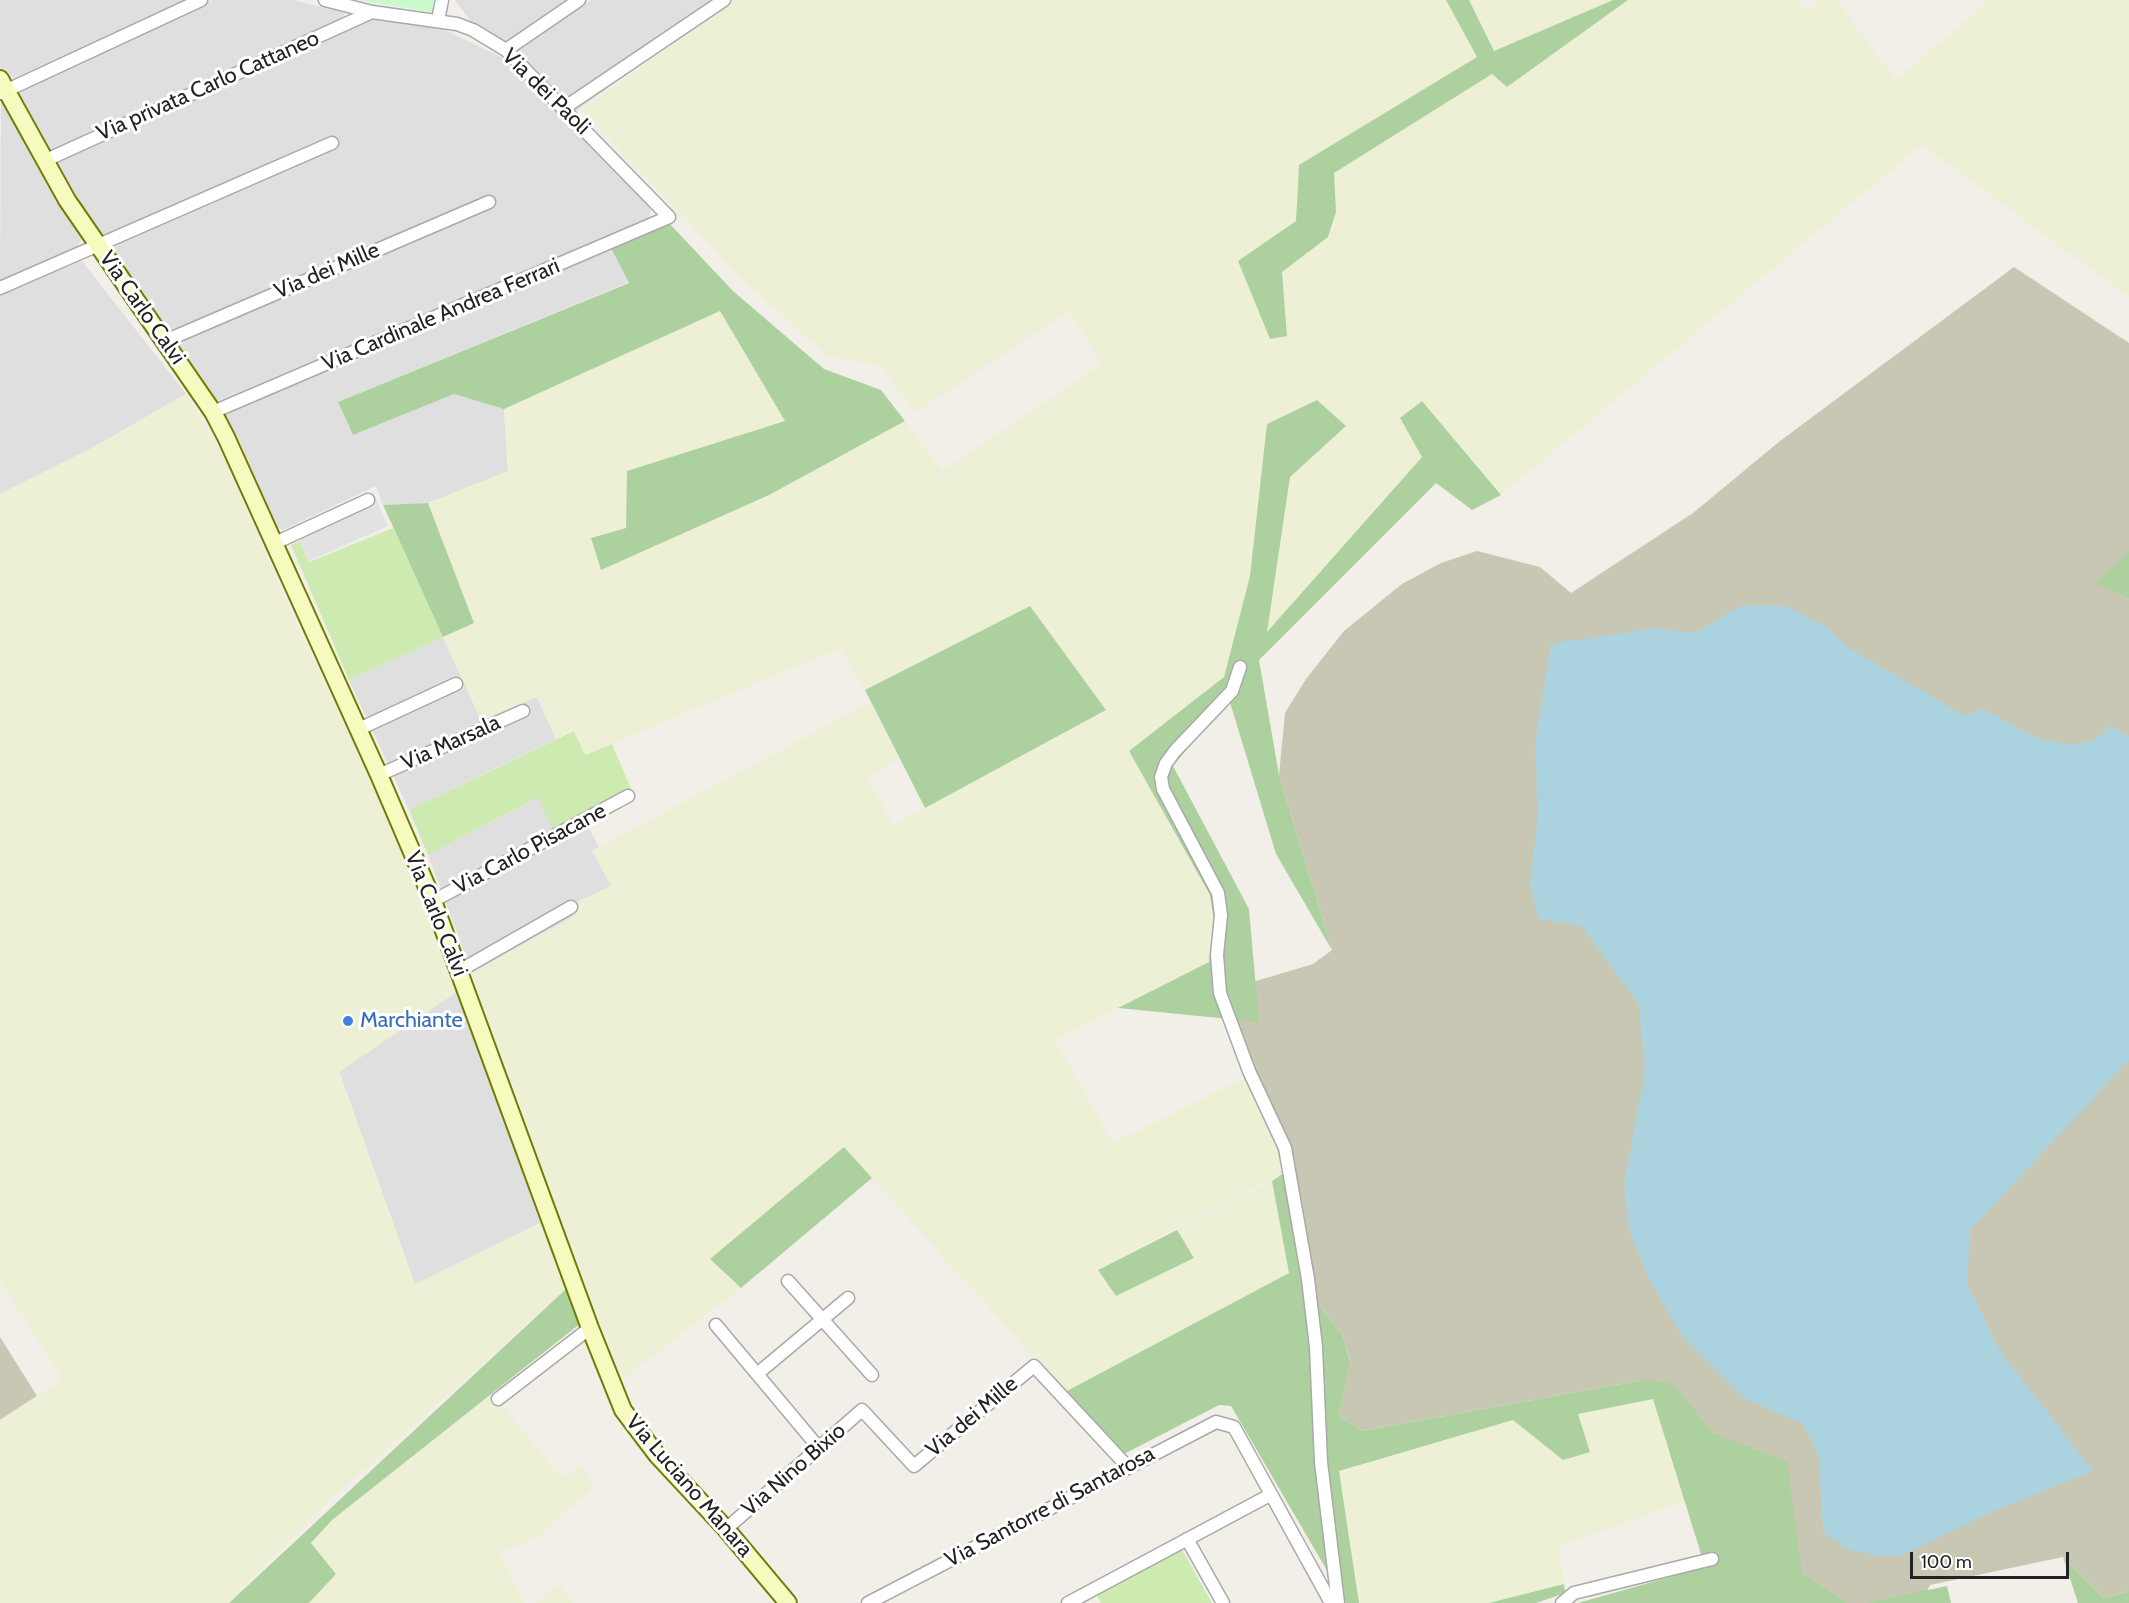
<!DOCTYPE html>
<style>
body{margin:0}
#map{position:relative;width:2129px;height:1603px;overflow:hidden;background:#f2efe9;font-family:Cabin,sans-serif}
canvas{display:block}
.scale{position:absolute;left:1910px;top:1552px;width:159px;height:27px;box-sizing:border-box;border:3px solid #222;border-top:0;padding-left:8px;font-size:18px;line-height:21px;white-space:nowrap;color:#222;-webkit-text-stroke:4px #fff;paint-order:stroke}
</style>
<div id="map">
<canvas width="2129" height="1603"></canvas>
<div class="scale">100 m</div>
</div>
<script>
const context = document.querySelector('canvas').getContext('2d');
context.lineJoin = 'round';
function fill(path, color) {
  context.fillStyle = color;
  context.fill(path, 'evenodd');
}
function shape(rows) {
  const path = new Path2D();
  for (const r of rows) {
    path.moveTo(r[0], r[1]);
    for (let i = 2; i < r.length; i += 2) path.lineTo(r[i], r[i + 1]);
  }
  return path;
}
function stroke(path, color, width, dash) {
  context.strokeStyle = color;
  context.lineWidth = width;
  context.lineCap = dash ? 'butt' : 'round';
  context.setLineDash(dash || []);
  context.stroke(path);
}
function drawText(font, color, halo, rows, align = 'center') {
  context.font = font + ' Cabin,sans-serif';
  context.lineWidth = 6;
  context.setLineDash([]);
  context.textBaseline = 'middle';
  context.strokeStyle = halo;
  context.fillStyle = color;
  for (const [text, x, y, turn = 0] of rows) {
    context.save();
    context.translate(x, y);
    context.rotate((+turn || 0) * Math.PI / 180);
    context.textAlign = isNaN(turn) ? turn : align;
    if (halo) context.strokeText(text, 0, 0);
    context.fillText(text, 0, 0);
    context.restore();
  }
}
fill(shape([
 [0,0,189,0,15,78,4,77,0,69],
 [212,0,293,0,344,13,343,19,46,154,12,91],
 [455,0,571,0,512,41,504,42,471,22],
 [591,0,730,0,576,111,517,54,518,49],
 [369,19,440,28,505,59,651,207,649,218,218,401,211,397,51,162],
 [1,97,83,236,77,247,0,280],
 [611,248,629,282,338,402,353,435,454,394,504,409,508,471,428,503,383,505,376,486,283,530,276,527,239,440,224,416,226,410],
 [82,261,186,394,94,447,0,494,0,295],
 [443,637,481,720,537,697,556,739,409,810,349,680],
 [538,797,583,817,599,847,592,851,612,886,570,906,575,916,472,973,428,855],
 [458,991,540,1223,415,1285,339,1071]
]), '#e0dfdf');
fill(shape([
 [2014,267,2129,343,2129,1591,2104,1598,2063,1557,1930,1585,1921,1603,1796,1603,1643,1380,1362,1431,1339,1416,1350,1361,1343,1336,1314,1298,1288,1170,1229,1009,1249,983,1313,964,1332,950,1279,775,1285,713,1306,679,1344,631,1402,584,1441,563,1477,551,1540,567,1571,593,1693,513,1780,441],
 [0,1337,37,1396,0,1420]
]), '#c7c7b4');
fill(shape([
 [736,0,1446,0,1478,57,1299,165,1296,221,1239,261,1287,336,1282,272,1328,236,1336,212,1334,173,1492,73,1507,87,1628,0,1798,0,1807,13,1820,0,1837,0,1896,80,1989,0,2129,0,2129,297,1922,145,1501,495,1421,401,1400,419,1422,456,1266,633,1290,476,1346,426,1267,424,1250,576,1224,677,1129,751,1210,895,1214,921,1209,962,1055,1040,1113,1143,1250,1075,1288,1170,1079,1279,1098,1270,1116,1296,1194,1258,1177,1230,1272,1181,1289,1273,1065,1392,844,1147,710,1260,741,1288,623,1379,589,1296,472,973,574,916,569,906,611,886,592,851,871,702,898,758,868,778,893,825,1106,711,1030,606,865,690,841,648,584,755,574,731,556,739,537,697,481,720,443,637,474,623,428,503,508,471,504,409,720,311,785,421,627,471,626,528,601,570,769,495,905,421,942,471,1101,364,1069,311,915,413,881,365,829,357,746,283,582,110],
 [1468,0,1613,0,1494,51],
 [187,393,226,462,298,627,379,797,458,991,339,1072,415,1284,540,1223,566,1289,318,1511,228,1603,0,1603,0,1420,63,1379,0,1281,0,494,94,447],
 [492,1393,562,1478,580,1465,595,1486,536,1538,500,1552,524,1603,309,1603,336,1574,311,1544,332,1520],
 [1653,1399,1686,1501,1558,1546,1564,1584,1489,1603,1359,1603,1339,1472,1513,1420,1578,1414],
 [560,1584,574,1603,535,1603]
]), '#eef0d5');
fill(shape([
 [393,528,443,637,349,680,291,545,300,541,309,562],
 [574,731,585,755,612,744,632,791,554,832,538,797,428,855,409,810],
 [1181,1548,1212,1603,1101,1603,1096,1594]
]), '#cdebb0');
fill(shape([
 [1446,0,1469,0,1494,51,1613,0,1628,0,1507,87,1492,74,1334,173,1336,212,1328,237,1282,272,1287,336,1270,339,1238,261,1296,221,1299,165,1477,57],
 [668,222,733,291,824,369,881,390,905,421,769,495,601,570,591,538,626,528,627,471,785,421,720,311,504,409,454,394,353,435,338,402,629,283,611,248],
 [1317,400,1346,426,1290,477,1267,632,1422,457,1400,418,1422,401,1501,495,1472,510,1436,483,1259,660,1279,775,1332,950,1276,854,1229,699,1173,766,1249,909,1259,1022,1118,1008,1209,962,1214,921,1210,895,1129,751,1224,677,1250,576,1267,424],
 [428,503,474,623,443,637,383,505],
 [2129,551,2129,598,2096,583],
 [1030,606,1106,710,925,808,865,690],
 [844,1147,872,1178,741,1288,710,1259],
 [1288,1170,1314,1298,1343,1336,1350,1362,1339,1416,1362,1431,1643,1380,1673,1383,1712,1432,1787,1462,1802,1574,1848,1603,1578,1603,1705,1567,1653,1399,1578,1414,1590,1452,1563,1460,1513,1420,1339,1471,1359,1603,1346,1603,1231,1406,1219,1405,1122,1455,1065,1392,1289,1273,1272,1181],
 [1177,1230,1194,1258,1116,1296,1098,1270],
 [566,1289,581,1323,332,1520,311,1543,336,1574,309,1603,229,1603],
 [2063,1557,2104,1598,2129,1591,2129,1603,2078,1603],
 [1564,1584,1565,1593,1536,1603,1489,1603],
 [1947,1586,1951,1603,1867,1603]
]), '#add19e');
fill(shape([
 [357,0,434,0,432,12]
]), '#c8facc');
fill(shape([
 [373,492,388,526,309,561,294,527]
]), '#e2e2e2');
fill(shape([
 [1743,605,1786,606,1826,627,1847,647,1965,716,1983,709,2034,737,2070,745,2094,740,2111,726,2129,737,2129,1060,1970,1230,1967,1284,2000,1351,2093,1471,1996,1510,1902,1555,1886,1557,1849,1550,1823,1532,1819,1456,1803,1424,1744,1398,1682,1336,1649,1279,1629,1229,1624,1185,1645,1071,1639,1005,1582,926,1539,919,1530,884,1538,816,1535,744,1551,644,1656,628,1695,633]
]), '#aad3df');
const street = shape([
 [438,20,442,0],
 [506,50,579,0],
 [1,93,201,0],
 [564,108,724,0],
 [44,161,372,12],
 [0,288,332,143],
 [165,341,489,202],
 [213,412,669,217,506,50,473,30,457,24,372,12,325,0],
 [275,543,368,500],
 [1240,667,1232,691,1175,751,1166,763,1161,777,1163,789,1218,893,1221,915,1217,955,1220,993,1249,1071,1285,1148,1308,1279,1316,1347,1321,1462,1338,1603],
 [359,729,456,684],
 [379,775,523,711],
 [433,901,628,796],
 [459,971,571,907],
 [788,1281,872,1375],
 [716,1325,819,1448],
 [757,1374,848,1298],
 [498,1399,590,1328],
 [726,1529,862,1410,914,1466,1034,1366,1127,1466],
 [1187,1539,1223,1603],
 [868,1603,1216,1422,1234,1427,1331,1603],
 [1068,1603,1270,1495],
 [1562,1603,1574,1593,1712,1559]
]);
const secondary = shape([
 [0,79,67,200,213,412,226,437,379,775,433,901,590,1328,623,1410,657,1455,726,1529,788,1603]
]);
stroke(street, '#a9a9a9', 15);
stroke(secondary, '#707d05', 20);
stroke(street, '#fff', 12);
stroke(secondary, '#f7fabf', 16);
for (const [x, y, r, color] of [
 [348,1021,6,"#3f7fe0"]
]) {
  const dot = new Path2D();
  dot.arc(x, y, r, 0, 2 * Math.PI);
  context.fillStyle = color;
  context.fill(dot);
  stroke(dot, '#fff', 2);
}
drawText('22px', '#222', '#fff', [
 ["Via privata Carlo Cattaneo",208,86,-24],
 ["Via dei Paoli",546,92,44],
 ["Via dei Mille",327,271,-23],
 ["Via Carlo Calvi",142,308,55],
 ["Via Cardinale Andrea Ferrari",441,315,-23],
 ["Via Marsala",451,743,-24],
 ["Via Carlo Pisacane",530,849,-28],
 ["Via Carlo Calvi",436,914,68],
 ["Via dei Mille",972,1417,-40],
 ["Via Nino Bixio",794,1470,-41],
 ["Via Luciano Manara",689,1486,49],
 ["Via Santorre di Santarosa",1050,1507,-28]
]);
drawText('22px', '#366cbe', '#fff', [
 ["Marchiante",360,1021]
], 'left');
</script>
